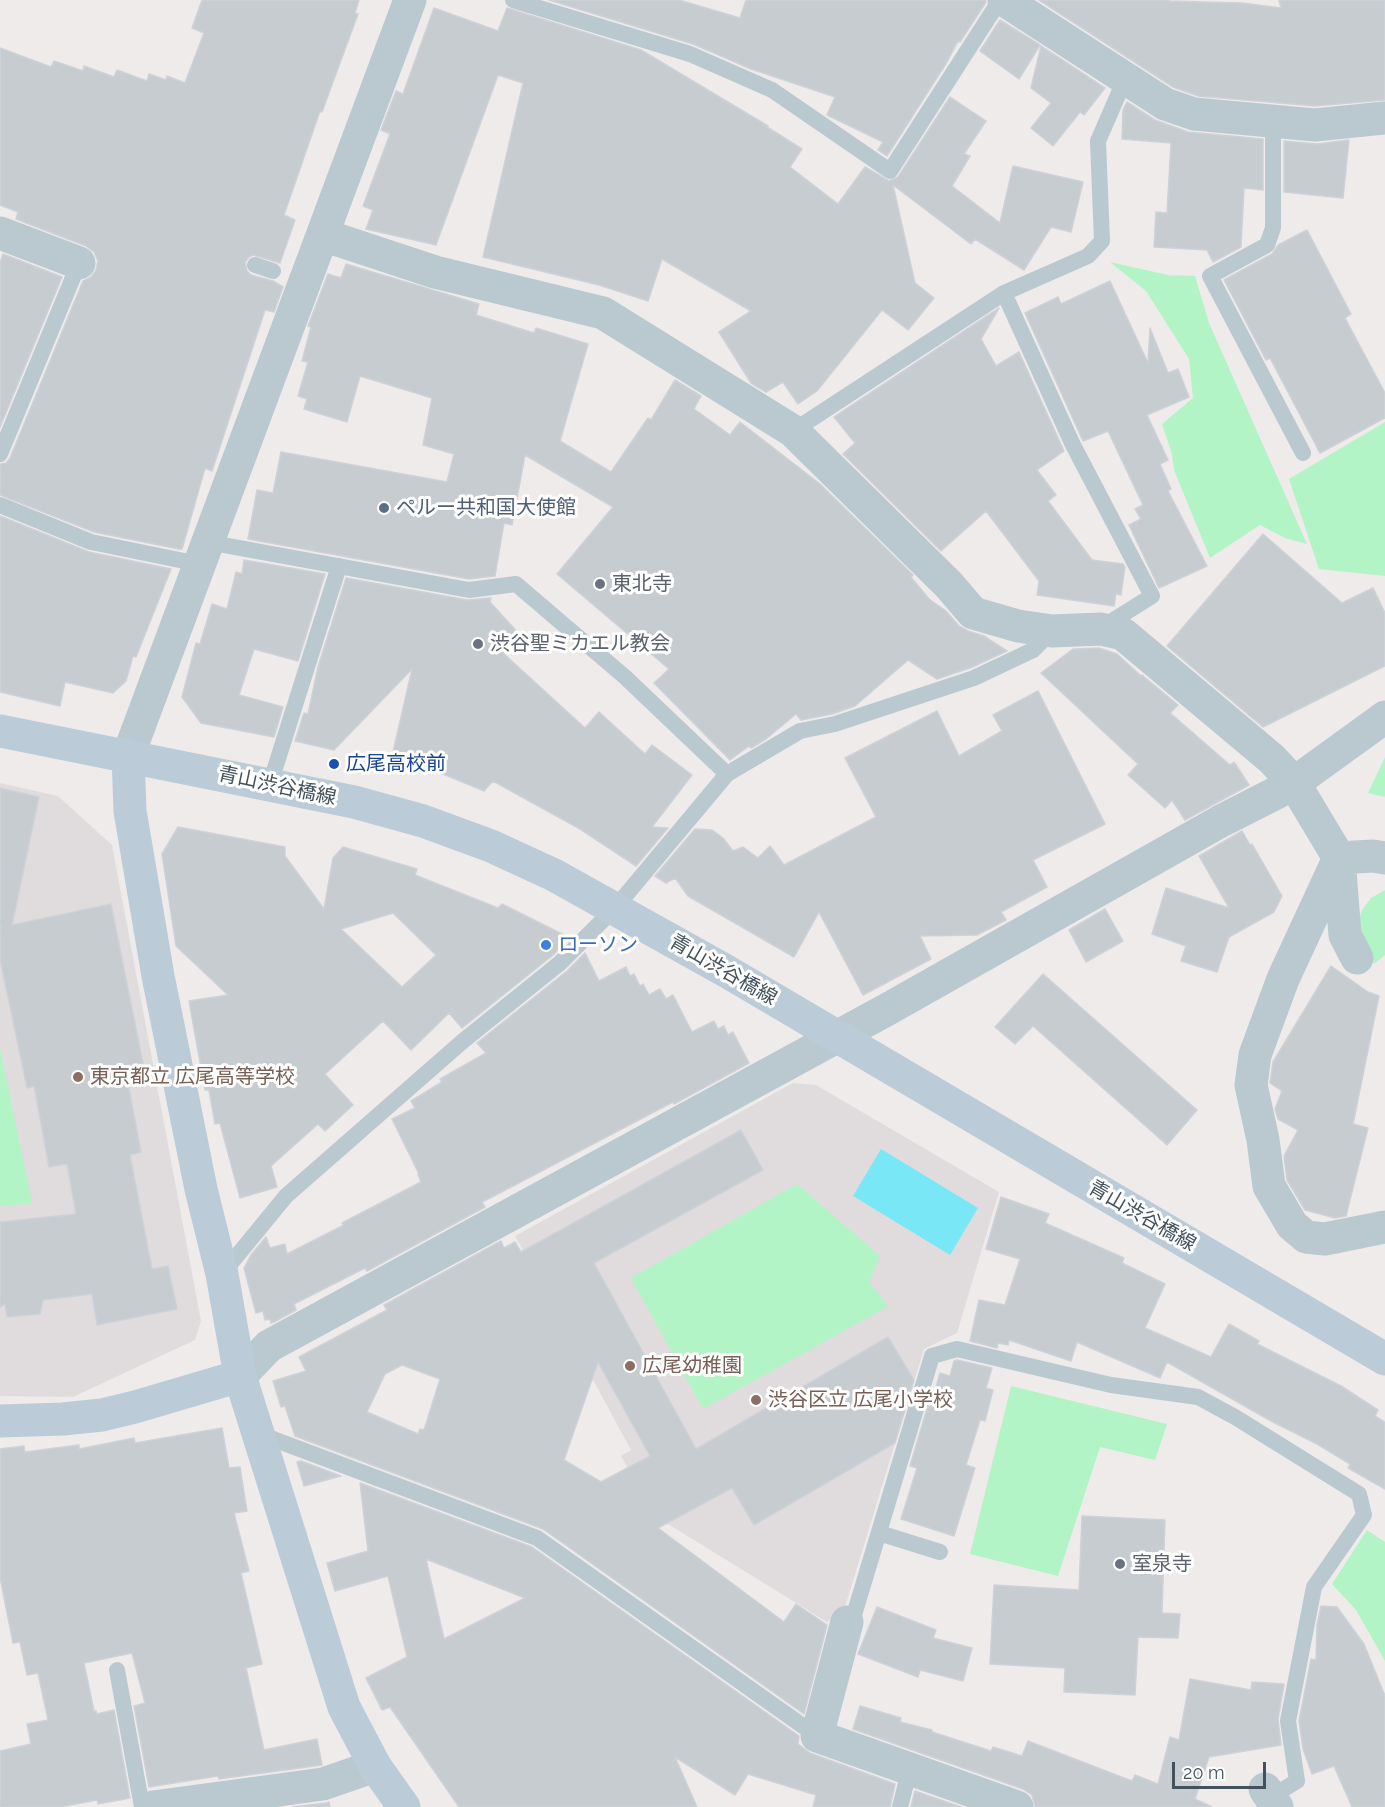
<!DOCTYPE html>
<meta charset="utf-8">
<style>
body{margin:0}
#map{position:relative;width:1385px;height:1807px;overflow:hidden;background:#efebeb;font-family:Raleway,sans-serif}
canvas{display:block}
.scale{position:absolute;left:1172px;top:1762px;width:94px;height:27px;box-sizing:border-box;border:3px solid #42515b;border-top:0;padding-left:8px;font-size:18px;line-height:21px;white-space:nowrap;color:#42515b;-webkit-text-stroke:4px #fff;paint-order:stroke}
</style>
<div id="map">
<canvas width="1385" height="1807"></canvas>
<div class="scale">20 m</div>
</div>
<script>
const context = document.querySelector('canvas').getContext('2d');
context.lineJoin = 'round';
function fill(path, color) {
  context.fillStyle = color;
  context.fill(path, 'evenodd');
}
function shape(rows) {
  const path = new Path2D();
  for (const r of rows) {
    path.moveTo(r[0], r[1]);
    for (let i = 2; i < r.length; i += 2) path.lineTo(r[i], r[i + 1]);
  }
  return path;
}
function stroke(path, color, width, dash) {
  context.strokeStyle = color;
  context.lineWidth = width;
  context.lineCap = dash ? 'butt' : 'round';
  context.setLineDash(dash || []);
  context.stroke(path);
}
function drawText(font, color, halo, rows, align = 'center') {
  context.font = font + ' Raleway,"Noto Sans JP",sans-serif';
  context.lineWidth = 6;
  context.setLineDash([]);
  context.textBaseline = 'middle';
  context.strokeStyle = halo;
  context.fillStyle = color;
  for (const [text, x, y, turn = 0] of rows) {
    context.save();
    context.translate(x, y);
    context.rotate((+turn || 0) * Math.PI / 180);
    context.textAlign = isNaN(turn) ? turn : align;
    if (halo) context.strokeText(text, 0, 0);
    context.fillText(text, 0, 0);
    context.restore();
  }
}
fill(shape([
 [0,783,58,796,112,845,201,1321,195,1340,73,1397,0,1396],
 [793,1083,816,1085,999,1192,957,1333,924,1349,845,1607,827,1622,655,1516,621,1456,631,1450,515,1236]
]), '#e0dcdd');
fill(shape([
 [1110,262,1168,275,1195,276,1209,323,1307,544,1285,538,1260,525,1210,558,1174,470,1172,454,1162,424,1193,398,1189,359,1146,291],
 [1385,422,1385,576,1319,569,1289,479],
 [1385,757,1385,797,1368,793],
 [1385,890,1385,955,1374,964,1361,950,1356,929,1362,910,1371,898],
 [0,1048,32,1203,0,1206],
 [797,1184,880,1256,869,1283,889,1306,703,1409,631,1278],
 [1011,1386,1167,1424,1155,1460,1100,1447,1058,1576,970,1554],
 [1367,1530,1385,1542,1385,1661,1356,1610,1332,1584]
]), '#b2f4c6');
fill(shape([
 [881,1149,978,1208,950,1255,853,1196]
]), '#79e7f6');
const building = shape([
 [202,0,359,0,355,13,358,14,322,112,320,111,284,215,295,220,280,263,253,255,249,257,245,262,247,271,251,275,273,281,283,287,274,312,265,310,212,471,205,468,182,549,179,549,94,532,0,495,0,464,6,463,10,458,83,281,91,277,96,270,98,261,94,252,86,246,16,219,18,212,0,205,0,48,51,67,54,61,83,71,84,66,114,77,117,70,147,81,149,74,166,80,167,76,185,83,204,33,192,28,202,0],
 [549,0,679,0,740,18,746,0,985,0,986,2,960,42,958,41,947,62,887,156,878,150,883,142,827,115,835,97,751,69,693,44,549,0],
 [1039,0,1169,0,1168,1,1242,3,1281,8,1279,0,1385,0,1385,100,1315,106,1198,96,1173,87,1039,0],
 [434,8,498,31,507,8,641,50,768,126,767,127,802,149,790,167,838,204,865,167,889,181,898,177,950,97,986,121,964,154,970,156,952,186,1000,223,1013,166,1083,182,1071,232,1051,227,1024,270,975,239,971,244,893,185,915,283,934,298,908,330,882,310,817,391,798,404,783,382,766,392,751,383,719,332,751,311,662,259,648,301,599,285,483,257,523,83,498,75,436,245,366,229,373,210,363,206,390,134,381,130,396,91,403,94,434,8],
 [1000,20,1040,45,1019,79,980,51,1000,20],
 [1041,46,1105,88,1084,115,1080,112,1053,146,1031,128,1051,103,1031,88,1041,46],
 [1127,102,1155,120,1188,132,1263,139,1263,190,1244,188,1241,247,1213,262,1207,250,1154,247,1156,212,1167,213,1171,143,1122,139,1123,110,1127,102],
 [1349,140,1343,198,1284,192,1284,141,1317,144,1349,140],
 [1307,230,1351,314,1345,318,1385,393,1385,418,1320,453,1270,358,1266,360,1224,280,1272,254,1278,245,1307,230],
 [3,254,62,277,0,427,0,263,3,254],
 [346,264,479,304,476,315,534,333,536,328,588,344,560,441,611,472,648,418,651,420,675,380,701,396,694,409,730,435,740,422,820,484,913,575,911,577,929,599,946,611,959,626,968,631,984,636,1007,651,970,668,937,679,908,660,855,706,832,714,801,720,796,714,766,739,751,748,749,746,730,760,654,683,669,669,557,574,613,507,525,455,512,525,504,523,495,576,469,579,248,539,257,490,273,493,281,452,447,482,454,454,423,445,432,398,360,376,347,422,304,409,307,399,298,396,308,362,302,361,311,327,308,326,328,274,341,278,346,264],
 [1110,281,1148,363,1150,328,1168,373,1178,369,1189,397,1147,415,1168,460,1160,464,1171,489,1168,491,1207,566,1159,588,1129,525,1141,519,1135,509,1143,505,1108,431,1083,441,1025,313,1058,297,1061,304,1110,281],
 [999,308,981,339,996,366,1019,352,1064,451,1037,470,1056,495,1048,501,1092,560,1123,564,1125,567,1121,595,1116,594,1114,606,1037,595,1039,581,986,511,941,551,843,454,855,443,834,417,999,308],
 [0,516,89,552,171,569,136,657,133,656,126,681,113,693,65,682,60,706,0,692,0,516],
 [1263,534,1342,603,1373,588,1385,613,1385,666,1263,727,1167,646,1263,534],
 [244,560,325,574,298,661,254,649,239,695,283,707,274,737,201,723,182,697,196,643,200,644,212,604,227,609,236,572,242,574,244,560],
 [346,578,467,600,491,598,490,602,521,636,503,653,585,728,599,712,645,754,652,745,692,775,652,827,668,828,636,866,580,829,493,781,484,791,436,771,391,761,412,669,334,750,295,741,304,713,308,714,318,667,346,578],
 [1099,648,1117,654,1141,676,1142,675,1178,705,1170,713,1230,765,1234,762,1249,785,1185,820,1172,800,1165,808,1128,775,1138,764,1041,673,1073,649,1099,648],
 [1038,691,1105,824,1033,860,1047,887,1001,912,1006,920,977,935,920,936,931,959,863,995,819,912,794,957,688,896,675,878,666,883,655,876,695,829,712,830,723,838,733,851,743,847,758,858,770,846,784,865,876,817,845,758,937,711,959,756,1002,731,993,715,1038,691],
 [0,788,39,797,12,925,111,904,143,1063,125,1067,141,1152,130,1155,152,1269,168,1266,177,1309,97,1325,92,1294,43,1300,40,1314,7,1317,5,1304,0,1307,0,1222,76,1214,67,1164,49,1167,34,1086,27,1088,0,959,0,928,2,927,0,927,0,788],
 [178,827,285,847,285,856,324,909,333,858,343,847,417,869,415,875,498,908,502,904,570,938,553,955,462,1028,449,1013,411,1050,383,1021,325,1074,353,1105,325,1131,318,1124,271,1166,277,1187,240,1198,220,1123,215,1124,209,1090,205,1090,189,1001,228,995,176,946,162,854,178,827],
 [393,913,436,955,402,987,341,929,393,913],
 [1242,831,1250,845,1252,844,1282,896,1274,912,1229,937,1217,972,1181,961,1186,946,1152,934,1166,888,1229,908,1199,856,1242,831],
 [1105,909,1123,941,1086,962,1069,930,1105,909],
 [585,953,599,981,626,967,630,976,634,974,640,986,643,984,649,995,660,989,666,999,673,995,692,1032,714,1021,718,1029,724,1026,728,1035,733,1032,749,1063,674,1104,673,1102,490,1198,482,1202,485,1207,367,1271,365,1268,294,1304,296,1310,274,1322,271,1323,270,1319,265,1320,263,1311,256,1313,244,1268,251,1255,266,1237,270,1248,285,1244,287,1254,344,1225,342,1223,421,1182,418,1174,419,1174,392,1119,415,1108,411,1101,442,1082,440,1079,486,1053,477,1043,567,971,585,953],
 [1331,966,1368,992,1379,996,1353,1124,1368,1128,1346,1216,1335,1218,1305,1210,1287,1180,1284,1156,1298,1130,1278,1119,1275,1109,1282,1091,1270,1083,1273,1062,1331,966],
 [1043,974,1197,1110,1167,1145,1033,1026,1015,1044,995,1027,1043,974],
 [741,1130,763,1170,594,1263,696,1449,888,1337,914,1380,895,1443,754,1525,732,1488,658,1528,784,1622,796,1604,827,1625,804,1714,543,1529,295,1436,285,1406,281,1407,273,1381,306,1371,299,1357,387,1310,384,1305,501,1241,504,1248,515,1242,521,1252,741,1130],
 [598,1362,650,1456,601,1482,564,1460,598,1362],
 [402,1365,440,1379,424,1430,420,1429,418,1434,367,1412,385,1374,402,1365],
 [1001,1197,1049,1214,1045,1223,1124,1258,1122,1263,1165,1284,1145,1328,1211,1357,1229,1324,1259,1341,1257,1344,1341,1386,1378,1410,1375,1416,1385,1422,1385,1489,1348,1468,1350,1464,1317,1444,1271,1421,1167,1362,1160,1378,1077,1342,1071,1361,1009,1340,1008,1345,998,1343,997,1348,970,1341,979,1300,1005,1305,1020,1259,986,1249,1001,1197],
 [957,1360,992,1368,986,1388,993,1390,985,1421,980,1420,966,1465,975,1468,954,1536,901,1519,917,1468,910,1466,928,1405,930,1408,940,1373,950,1376,954,1361,957,1360],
 [222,1428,229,1468,240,1467,247,1511,234,1513,249,1571,241,1573,262,1664,246,1668,264,1750,317,1739,322,1765,219,1779,218,1776,149,1787,134,1706,145,1703,132,1653,84,1663,94,1711,96,1711,97,1714,114,1710,130,1798,98,1804,97,1800,60,1807,0,1807,0,1751,31,1744,27,1724,48,1720,38,1673,27,1675,20,1642,13,1643,0,1577,0,1449,24,1446,25,1452,79,1445,79,1449,134,1438,135,1443,222,1428],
 [301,1461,341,1476,304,1486,297,1462,301,1461],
 [360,1483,532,1547,799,1736,798,1744,810,1753,895,1784,890,1807,813,1807,816,1795,748,1774,735,1795,675,1757,697,1807,459,1807,390,1707,382,1710,366,1678,407,1657,388,1576,335,1591,327,1563,368,1551,360,1483],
 [426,1559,525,1598,444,1639,426,1559],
 [1082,1516,1165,1520,1162,1613,1180,1614,1178,1638,1138,1637,1135,1695,1064,1692,1065,1668,990,1664,994,1585,1079,1590,1082,1516],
 [1321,1606,1337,1607,1364,1644,1385,1696,1385,1807,1352,1807,1334,1766,1312,1774,1303,1749,1299,1721,1311,1659,1316,1660,1317,1625,1321,1606],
 [877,1607,936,1630,933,1638,972,1648,963,1681,920,1670,918,1677,858,1654,877,1607],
 [1190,1679,1251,1690,1252,1682,1284,1684,1278,1719,1281,1745,1209,1757,1195,1799,1212,1807,1035,1807,1032,1795,1023,1789,853,1729,860,1706,901,1718,900,1722,932,1730,932,1732,991,1751,993,1747,1022,1756,1028,1741,1132,1781,1135,1775,1158,1784,1170,1737,1179,1740,1190,1679],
 [915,1791,961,1807,911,1807,915,1791],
 [329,1802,330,1807,293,1807,326,1803,329,1802]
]);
fill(building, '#c7ccd1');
stroke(building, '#ced2d8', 1.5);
stroke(shape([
 [513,0,690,54,772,90,890,171,1000,0],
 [1273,121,1273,228,1267,245,1210,276,1303,453],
 [255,265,273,271],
 [1004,293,1072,443,1152,596,1101,628],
 [793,431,1004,293,1088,256,1102,241,1098,141,1125,79],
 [0,454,79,263],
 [0,505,91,542,199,564],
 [207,542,469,590,516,584,625,677,727,774],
 [270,784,339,566],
 [222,1274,286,1196,463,1041,560,963,615,908,727,774,800,731,835,724,974,678,1033,650,1052,631],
 [257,1433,537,1538,817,1736],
 [879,1533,940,1552],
 [847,1622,854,1615,932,1356,957,1349,1111,1385,1198,1397,1235,1417,1359,1494,1364,1515,1314,1587,1288,1721,1297,1781,1271,1797],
 [117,1670,142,1807],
 [900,1807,910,1768]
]), '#bac8d0', 16);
stroke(shape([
 [1004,0,1165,104,1194,114,1315,125,1385,118],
 [0,233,79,263],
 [323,235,435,272,603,313,793,431,949,585,973,613,1018,626,1052,631,1101,629,1123,634,1272,759,1294,783,1339,858,1283,979,1255,1055,1251,1085,1263,1140,1269,1186,1292,1225,1306,1237,1325,1239,1385,1227],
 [128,756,410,0],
 [1357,958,1345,935,1339,858,1373,856,1385,858],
 [240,1376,269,1346,888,1009,1221,821,1276,793,1294,783,1385,717],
 [847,1622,817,1736,1017,1807],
 [1265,1789,1277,1807],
 [153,1807,323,1784,375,1766]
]), '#bac8d0', 33);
stroke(shape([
 [0,731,354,802,423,821,491,846,554,875,726,971,1385,1359],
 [128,756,130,811,158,976,201,1189,222,1274,240,1376,344,1707,375,1766,404,1807],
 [0,1421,63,1419,102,1415,135,1407,240,1376]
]), '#bbcbd8', 33);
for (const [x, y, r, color] of [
 [384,508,6,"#5c6f8a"],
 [600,584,6,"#6b7280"],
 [478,644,6,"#6b7280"],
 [334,764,6,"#1a4fb4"],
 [546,945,6,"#3f7fe0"],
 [78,1077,6,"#8d6e63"],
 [630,1366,6,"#8d6e63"],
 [756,1400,6,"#8d6e63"],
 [1120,1564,6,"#6b7280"]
]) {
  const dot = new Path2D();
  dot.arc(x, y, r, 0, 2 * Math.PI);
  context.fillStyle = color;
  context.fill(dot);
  stroke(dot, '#fff', 2);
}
drawText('20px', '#4e5e75', '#fff', [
 ["ペルー共和国大使館",396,508]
], 'left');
drawText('20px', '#5b616d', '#fff', [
 ["東北寺",612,584],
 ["渋谷聖ミカエル教会",490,644],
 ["室泉寺",1132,1564]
], 'left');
drawText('20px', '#164399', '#fff', [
 ["広尾高校前",346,764]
], 'left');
drawText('20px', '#42515b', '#fff', [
 ["青山渋谷橋線",277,786,12],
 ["青山渋谷橋線",723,970,30],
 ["青山渋谷橋線",1142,1216,30]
]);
drawText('20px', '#366cbe', '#fff', [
 ["ローソン",558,945]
], 'left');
drawText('20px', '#785e54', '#fff', [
 ["東京都立 広尾高等学校",90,1077],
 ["広尾幼稚園",642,1366],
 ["渋谷区立 広尾小学校",768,1400]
], 'left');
</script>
